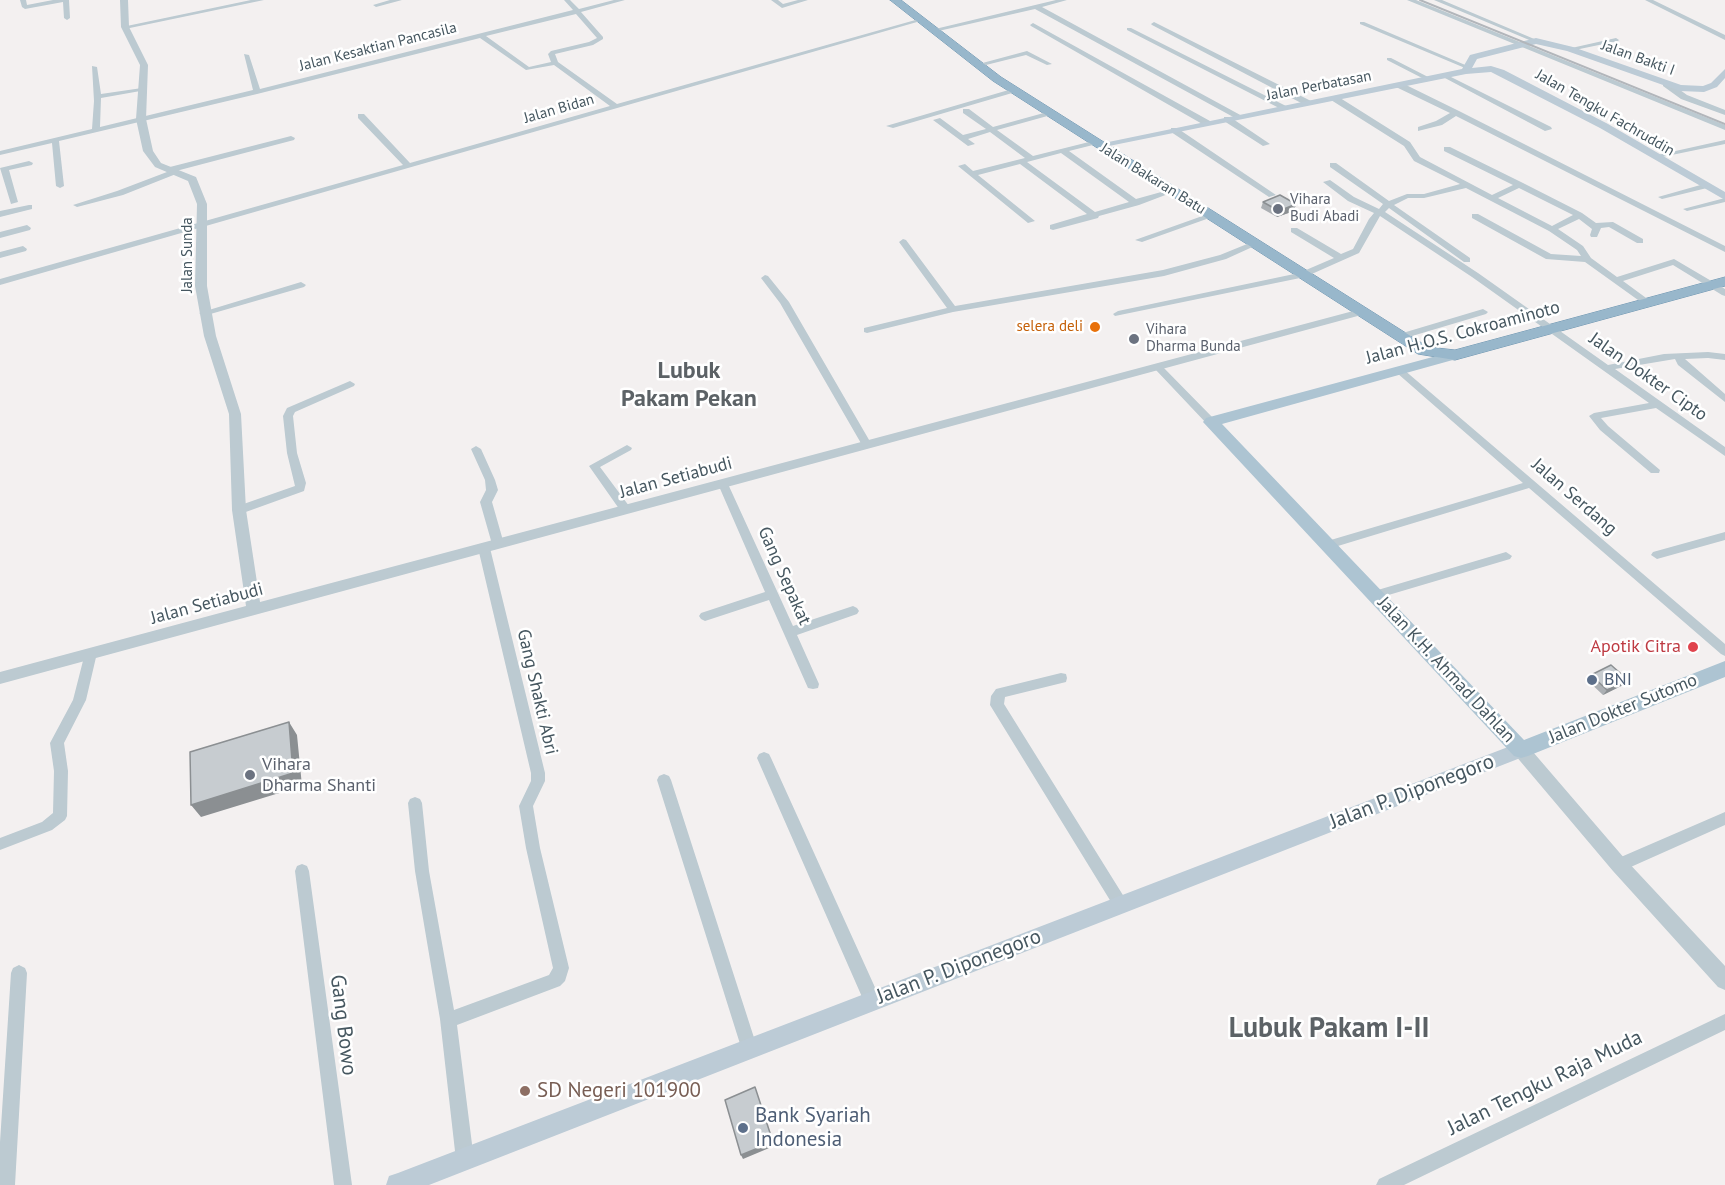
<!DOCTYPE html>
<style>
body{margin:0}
canvas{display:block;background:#f3f0f0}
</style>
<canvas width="1725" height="1185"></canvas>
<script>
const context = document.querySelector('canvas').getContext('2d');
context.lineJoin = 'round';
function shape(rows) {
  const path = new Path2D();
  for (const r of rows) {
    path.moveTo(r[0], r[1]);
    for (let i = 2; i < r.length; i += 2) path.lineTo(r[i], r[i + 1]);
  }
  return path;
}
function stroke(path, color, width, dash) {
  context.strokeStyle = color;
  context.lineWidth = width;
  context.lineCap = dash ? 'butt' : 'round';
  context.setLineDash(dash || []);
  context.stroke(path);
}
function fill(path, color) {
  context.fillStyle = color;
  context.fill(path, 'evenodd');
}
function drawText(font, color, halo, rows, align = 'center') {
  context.font = font + ' "PT Sans",sans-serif';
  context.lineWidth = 5;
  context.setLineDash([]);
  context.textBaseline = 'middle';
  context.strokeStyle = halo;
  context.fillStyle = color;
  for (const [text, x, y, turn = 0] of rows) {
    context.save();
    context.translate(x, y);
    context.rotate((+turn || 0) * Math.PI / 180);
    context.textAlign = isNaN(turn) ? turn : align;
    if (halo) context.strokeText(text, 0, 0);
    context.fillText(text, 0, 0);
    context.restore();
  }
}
const trunk = shape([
 [890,0,901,0,1001,77,1428,347,1455,350,1725,277,1725,286,1455,360,1418,354,993,81,890,0]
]);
stroke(trunk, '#6e95b0', 1);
fill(shape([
 [20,0,26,0,27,5,53,0,69,0,70,18,67,20,64,18,63,2,25,9,22,7,20,0],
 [251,0,264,0,125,29,122,27,251,0],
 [390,0,402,0,376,7,373,5,390,0],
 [564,0,570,0,579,9,614,0,625,0,581,12,603,37,603,39,593,45,555,54,558,62,617,104,919,19,924,20,0,285,0,279,403,165,358,118,358,114,364,114,410,163,610,106,554,65,526,70,480,38,257,94,59,141,64,186,60,188,56,186,52,143,0,155,0,151,92,129,94,101,92,66,97,67,101,94,142,88,146,90,101,98,100,127,253,90,244,54,249,55,260,89,573,10,564,0],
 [576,14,597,38,589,42,551,51,548,54,551,62,529,67,486,36,576,14],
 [771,0,778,0,783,4,798,0,808,0,782,8,771,0],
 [1056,0,1067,0,1042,7,1244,117,1237,119,1035,9,934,32,931,30,1056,0],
 [1407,0,1416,0,1725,125,1725,130,1407,0],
 [1434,0,1442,0,1539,41,1534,42,1434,0],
 [1645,0,1653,0,1725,35,1725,40,1645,0],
 [1154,22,1311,101,1312,103,1305,105,1152,25,1151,24,1154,22],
 [1360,22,1364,22,1470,67,1465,68,1360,24,1360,22],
 [1033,23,1210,121,1211,123,1204,125,1031,26,1030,25,1033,23],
 [1127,28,1131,28,1288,107,1281,109,1127,30,1127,28],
 [1616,38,1619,40,1618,41,1570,51,1567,49,1616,38],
 [1027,51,1052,64,1047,65,1026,55,978,67,975,65,1027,51],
 [1387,58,1391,58,1432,79,1426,80,1387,60,1387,58],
 [1445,74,1551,127,1552,129,1545,131,1443,77,1443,75,1445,74],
 [1663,82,1669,82,1687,95,1725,110,1725,115,1681,99,1663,86,1663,82],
 [1396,83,1402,83,1459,111,1725,246,1725,252,1456,116,1442,125,1418,131,1418,127,1436,121,1450,113,1396,87,1396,83],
 [1012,89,1019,91,893,128,886,126,1012,89],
 [1331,96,1337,96,1410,142,1420,157,1492,195,1513,185,1444,151,1444,147,1450,147,1523,183,1582,213,1596,223,1613,222,1643,239,1643,243,1637,243,1609,227,1601,228,1597,237,1591,237,1590,235,1592,229,1579,219,1558,229,1583,246,1591,258,1617,277,1674,259,1725,289,1725,296,1722,295,1673,265,1623,281,1653,303,1648,306,1645,305,1585,262,1546,259,1472,218,1472,214,1478,214,1551,254,1581,256,1577,250,1549,231,1466,188,1424,198,1408,198,1394,205,1470,258,1470,262,1464,262,1389,208,1385,212,1478,273,1608,365,1664,354,1708,352,1725,354,1725,360,1708,358,1685,359,1725,394,1725,402,1678,365,1675,359,1615,369,1725,447,1725,456,1656,408,1601,418,1608,426,1660,470,1659,473,1651,473,1600,430,1589,416,1594,413,1649,403,1472,277,1380,216,1359,253,1305,277,1115,316,1113,314,1118,311,1299,273,1334,258,1291,232,1291,228,1297,228,1341,254,1353,249,1369,219,1374,213,1348,201,1323,182,1330,180,1354,197,1379,209,1383,204,1330,167,1330,163,1336,163,1389,201,1407,194,1424,194,1460,184,1414,161,1404,146,1331,100,1331,96],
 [1519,188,1573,215,1552,226,1498,198,1519,188],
 [963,109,969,109,993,127,1051,111,1051,115,997,130,1033,156,1097,140,1097,144,1069,151,1136,199,1172,189,1176,191,1139,205,1099,216,1098,218,1053,230,1050,229,1050,225,1087,214,1020,164,978,175,1035,221,1028,223,958,166,965,164,973,171,1025,158,990,132,968,139,975,144,968,146,933,120,940,118,963,135,986,129,963,113,963,109],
 [1061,153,1129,202,1095,212,1027,162,1061,153],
 [1224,117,1230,117,1270,144,1263,146,1224,121,1224,117],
 [1171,128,1177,128,1276,195,1269,197,1171,132,1171,128],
 [291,136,295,138,294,140,176,171,176,174,123,195,77,207,73,205,117,191,167,172,166,168,291,136],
 [1725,140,1725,144,1657,158,1653,156,1725,140],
 [29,161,33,163,32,165,9,170,18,202,11,204,0,168,29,161],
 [1704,184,1707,184,1707,188,1662,199,1658,197,1704,184],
 [1725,198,1725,202,1687,211,1683,209,1725,198],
 [29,205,32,205,32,209,0,217,0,211,29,205],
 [1208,214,1215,216,1142,242,1135,240,1208,214],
 [27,225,31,228,30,230,0,238,0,232,27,225],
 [903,239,906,240,955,306,1163,270,1220,255,1252,242,1259,244,1226,259,1164,276,953,312,867,333,864,332,864,328,947,308,899,242,903,239],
 [23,246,27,249,26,251,0,258,0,252,23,246],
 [765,275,768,276,789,302,872,445,871,447,863,447,862,445,780,303,761,278,765,275],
 [301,282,306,285,304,287,207,315,204,316,199,313,301,282],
 [1483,309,1488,312,1486,314,1402,339,1396,339,1394,337,1396,335,1483,309],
 [1158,364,1161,365,1215,420,1216,422,1215,424,1207,424,1155,369,1155,365,1158,364],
 [1400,368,1403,369,1725,644,1725,656,1721,654,1529,488,1328,549,1324,548,1322,545,1324,542,1523,483,1397,373,1395,371,1400,368],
 [350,381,355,384,354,386,295,412,293,416,297,453,306,483,304,491,243,513,235,513,233,510,235,507,295,486,287,453,283,416,287,408,350,381],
 [627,445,632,448,631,450,600,467,632,510,626,514,622,513,589,466,627,445],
 [476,446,481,449,495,480,498,490,492,502,504,544,498,548,492,544,480,502,486,490,485,480,471,449,476,446],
 [723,480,728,484,793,626,853,606,857,608,859,611,857,614,797,635,819,684,818,688,813,689,808,688,769,600,705,621,701,619,699,616,701,613,765,592,718,484,723,480],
 [1725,532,1725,540,1657,559,1651,555,1653,552,1725,532],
 [484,544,490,548,545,773,545,781,533,806,540,848,569,968,565,981,560,986,457,1025,474,1160,471,1166,465,1169,459,1166,456,1160,440,1019,415,871,408,803,410,799,415,797,420,799,422,803,429,871,454,1010,549,975,553,968,526,848,519,806,531,781,531,773,478,548,484,544],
 [1506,552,1512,556,1510,559,1375,599,1369,595,1371,592,1506,552],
 [91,648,95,650,97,653,86,700,64,743,68,771,67,816,65,820,52,830,0,850,0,838,42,822,53,813,54,771,50,743,73,700,85,653,87,650,91,648],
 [1061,673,1066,674,1067,678,1066,682,1005,697,1004,704,1126,900,1129,905,1126,910,1121,912,1116,910,990,705,991,696,996,689,1061,673],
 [764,752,769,754,771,758,878,994,880,1000,878,1006,872,1008,866,1006,757,758,759,754,764,752],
 [664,774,669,776,671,780,757,1047,755,1053,749,1055,743,1053,741,1047,657,780,659,776,664,774],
 [1725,812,1725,825,1624,870,1619,872,1614,870,1612,865,1614,860,1725,812],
 [302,864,307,866,309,871,352,1185,334,1185,295,871,297,866,302,864],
 [19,965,25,968,27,973,15,1185,0,1185,0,1142,11,973,13,968,19,965],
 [1725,1014,1725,1030,1404,1185,1376,1185,1379,1179,1725,1014]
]), '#bccad1');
fill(shape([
 [120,0,128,0,129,27,148,65,146,119,153,151,161,163,196,177,207,204,207,286,216,336,241,414,246,510,260,602,1357,310,1361,309,1367,312,1365,314,0,684,0,672,246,606,232,510,229,414,204,336,195,286,197,204,188,181,155,167,143,151,136,119,140,65,121,27,120,0],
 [1521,743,1527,745,1625,859,1725,966,1725,990,1718,987,1613,871,1515,755,1513,750,1515,745,1521,743]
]), '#bccad1');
fill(shape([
 [1536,38,1573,47,1681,85,1703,86,1711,83,1725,69,1725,78,1717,87,1704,92,1680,91,1567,51,1536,44,1477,59,1472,68,1491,66,1504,70,1608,124,1725,192,1725,200,1600,128,1491,72,1466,74,1099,148,1094,145,1462,69,1470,55,1536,38],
 [1521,742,1528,745,1530,750,1528,755,429,1185,386,1185,389,1176,398,1173,1521,742]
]), '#bccbd6');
fill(shape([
 [1455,351,1462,355,1460,358,1222,424,1524,740,1725,661,1725,677,1528,756,1521,758,1514,756,1203,422,1206,418,1455,351]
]), '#adc4d2');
fill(trunk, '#98b7cb');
stroke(shape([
 [1420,0,1725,124]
]), '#b2b6bb', 2);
fill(shape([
 [1263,202,1296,204,1294,211,1277,217,1261,208],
 [1591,675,1628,680,1623,685,1603,695,1587,680]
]), '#abafb3');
fill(shape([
 [1296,204,1294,211,1277,217,1279,211],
 [1628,680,1623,685,1603,695,1607,690],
 [289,722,297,735,302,786,201,817,191,805],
 [773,1142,774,1146,743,1159,741,1155]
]), '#8b8f92');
const building = shape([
 [1280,195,1296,204,1279,211,1263,202,1280,195],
 [1611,665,1628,680,1607,690,1591,675,1611,665],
 [289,722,293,773,191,805,190,752,289,722],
 [755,1087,773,1142,741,1155,725,1100,755,1087]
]);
fill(building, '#c7ccd0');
stroke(building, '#8b8f92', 1.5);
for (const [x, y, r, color] of [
 [1278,209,6,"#6b7280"],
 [1095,327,6,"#e8710a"],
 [1134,339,6,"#6b7280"],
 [1693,647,6,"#e0444e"],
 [1592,680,6,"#5c6f8a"],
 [250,775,6,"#6b7280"],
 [525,1091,6,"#8d6e63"],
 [743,1128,6,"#5c6f8a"]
]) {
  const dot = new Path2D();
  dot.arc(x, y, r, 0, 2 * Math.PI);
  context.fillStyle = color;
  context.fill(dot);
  stroke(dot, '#fff', 2);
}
drawText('15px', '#465760', '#fff', [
 ["Jalan Kesaktian Pancasila",378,47,-14],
 ["Jalan Bakti I",1638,58,20],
 ["Jalan Perbatasan",1319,86,-11],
 ["Jalan Bidan",559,109,-16],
 ["Jalan Tengku Fachruddin",1605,113,30],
 ["Jalan Bakaran Batu",1153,179,32],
 ["Jalan Sunda",188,255,-90]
]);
drawText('15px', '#5b616d', '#fff', [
 ["Vihara",1290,200],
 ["Budi Abadi",1290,217],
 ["Vihara",1146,330],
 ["Dharma Bunda",1146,347]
], 'left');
drawText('15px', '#c56008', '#fff', [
 ["selera deli",1083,327]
], 'right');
drawText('18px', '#465760', '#fff', [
 ["Jalan H.O.S. Cokroaminoto",1463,333,-15],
 ["Jalan Dokter Cipto",1648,377,35],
 ["Jalan Setiabudi",676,478,-15],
 ["Jalan Serdang",1574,497,41],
 ["Gang Sepakat",784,576,66],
 ["Jalan Setiabudi",207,604,-15],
 ["Jalan K.H. Ahmad Dahlan",1446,670,47],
 ["Gang Shakti Abri",537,692,77],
 ["Jalan Dokter Sutomo",1623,709,-22]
]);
drawText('18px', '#be3a42', '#fff', [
 ["Apotik Citra",1681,647]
], 'right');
drawText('18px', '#4e5e75', '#fff', [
 ["BNI",1604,680]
], 'left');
drawText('18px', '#5b616d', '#fff', [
 ["Vihara",262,765],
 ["Dharma Shanti",262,786]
], 'left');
drawText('21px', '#465760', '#fff', [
 ["Jalan P. Diponegoro",1412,792,-21],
 ["Jalan P. Diponegoro",959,967,-21],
 ["Gang Bowo",343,1025,83],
 ["Jalan Tengku Raja Muda",1545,1083,-26]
]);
drawText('21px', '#785e54', '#fff', [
 ["SD Negeri 101900",537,1091]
], 'left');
drawText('21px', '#4e5e75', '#fff', [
 ["Bank Syariah",755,1116],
 ["Indonesia",755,1140]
], 'left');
drawText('bold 24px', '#5c6266', '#fff', [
 ["Lubuk",689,371],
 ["Pakam Pekan",689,399]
]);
drawText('bold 28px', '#5c6266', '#fff', [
 ["Lubuk Pakam I-II",1329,1029]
]);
</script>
